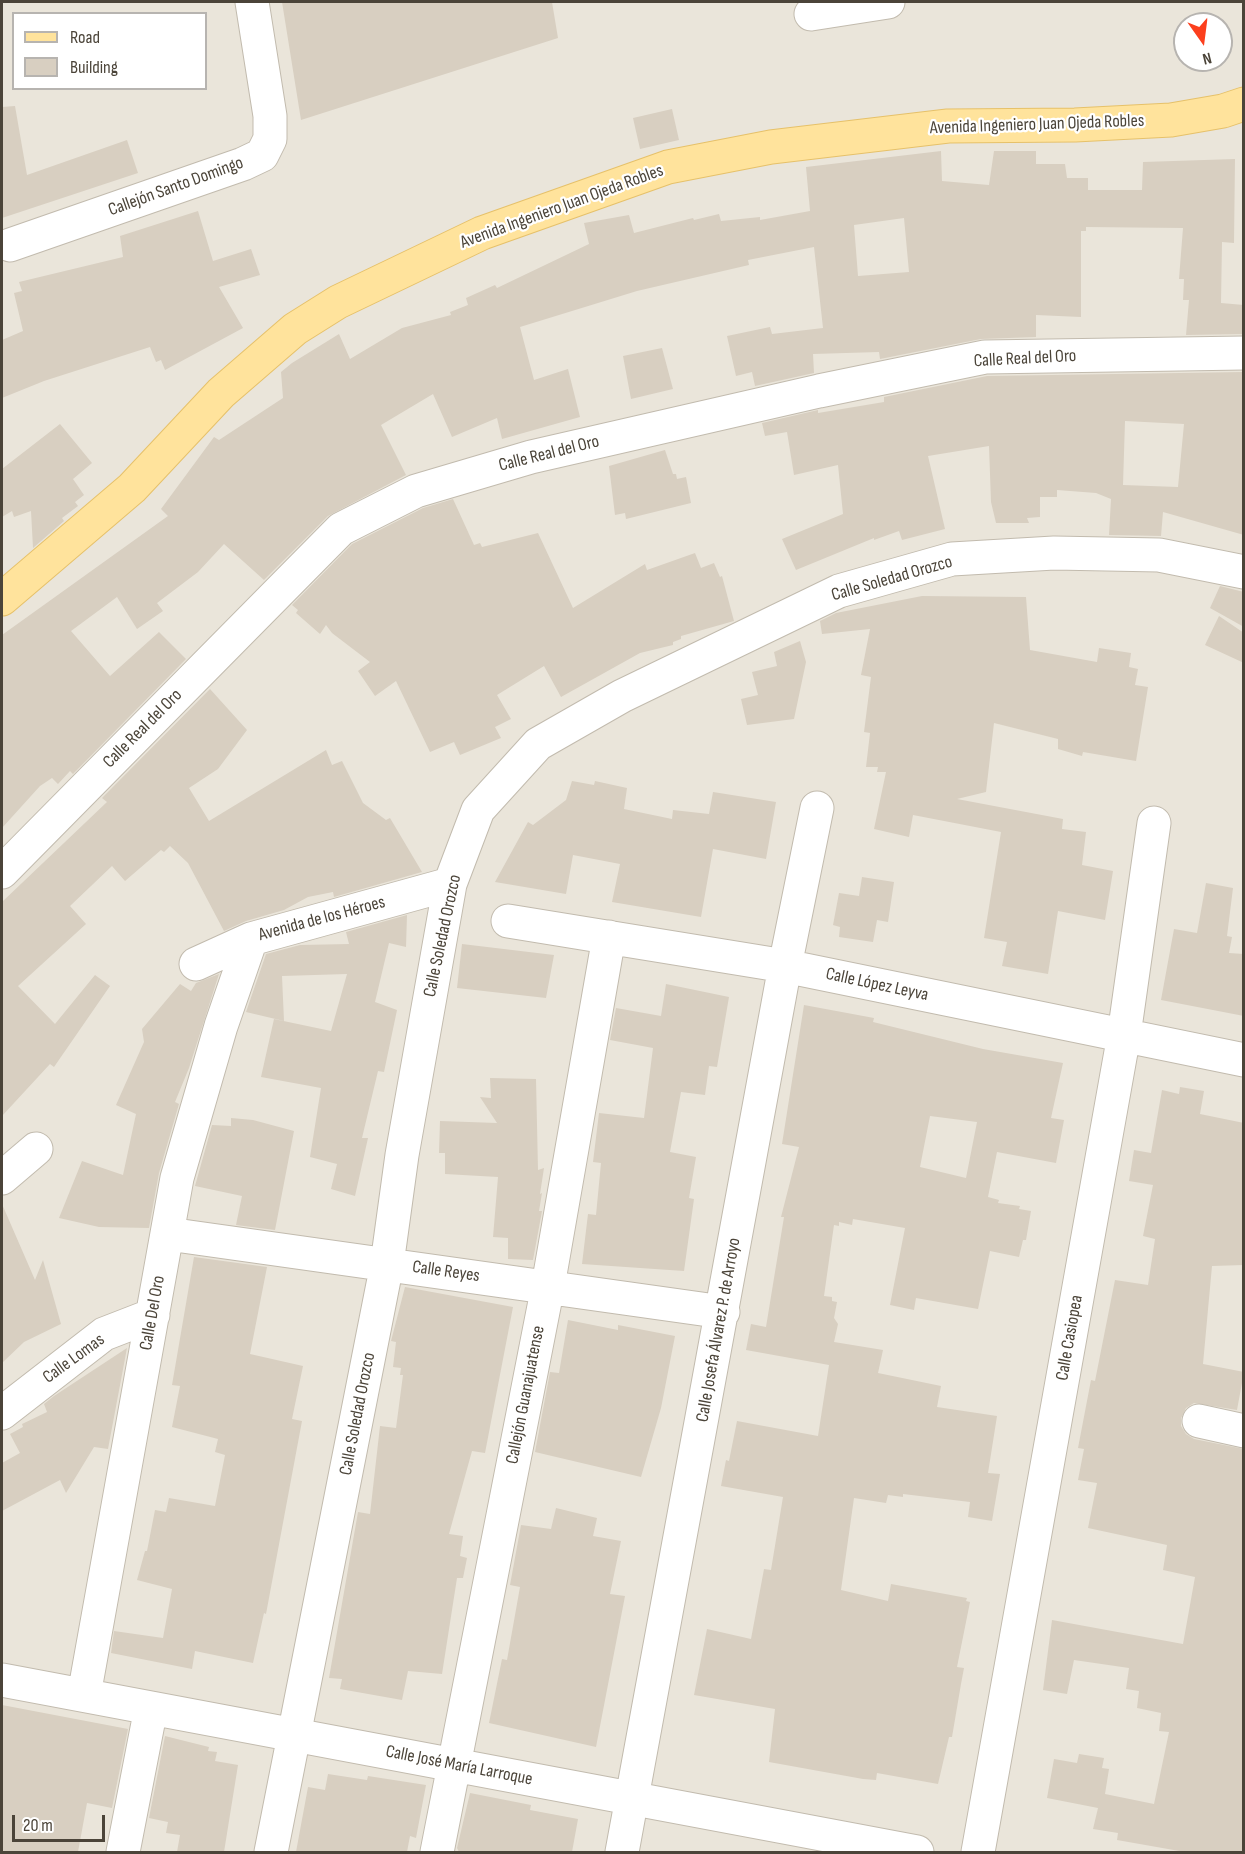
<!DOCTYPE html>
<meta charset="utf-8">
<style>
body{margin:0}
#map{position:relative;width:1245px;height:1854px;overflow:hidden;background:#f6f3ec;font-family:"Sofia Sans Condensed",sans-serif}
canvas{display:block}
.frame{position:absolute;inset:0;border:3px solid #4b4439;pointer-events:none}
.legend{position:absolute;left:12px;top:12px;width:195px;height:78px;box-sizing:border-box;background:#fff;border:2px solid #b7b4b0;margin:0;padding:8px 10px;list-style:none;font-size:18px;color:#4b4439}
.legend li{display:flex;align-items:center;gap:12px;height:30px}
.legend b{width:30px;border:2px solid #b7b4b0}
.north{position:absolute;left:1173px;top:12px;width:60px;height:60px;box-sizing:border-box;background:#fff;border:2px solid #b7b4b0;border-radius:50%;rotate:166deg;font-size:16px;font-weight:700;line-height:24px;text-align:center;color:#4b4439}
.north::after{content:'';display:block;margin:auto;width:21px;height:27px;background:#fc3f1d;clip-path:polygon(50% 0,100% 100%,50% 72%,0 100%)}
.scale{position:absolute;left:12px;top:1815px;width:93px;height:27px;box-sizing:border-box;border:3px solid #4b4439;border-top:0;padding-left:8px;font-size:18px;line-height:21px;white-space:nowrap;color:#4b4439;-webkit-text-stroke:4px #fff;paint-order:stroke}
</style>
<div id="map">
<canvas width="1245" height="1854"></canvas>
<div class="frame"></div>
<ul class="legend">
<li><b style="height:8px;background:#ffe39c"></b>Road</li>
<li><b style="height:16px;background:#d8cfc1"></b>Building</li>
</ul>
<div class="north">N</div>
<div class="scale">20 m</div>
</div>
<script>
const context = document.querySelector('canvas').getContext('2d');
context.lineJoin = 'round';
function fill(path, color) {
  context.fillStyle = color;
  context.fill(path, 'evenodd');
}
function shape(rows) {
  const path = new Path2D();
  for (const r of rows) {
    path.moveTo(r[0], r[1]);
    for (let i = 2; i < r.length; i += 2) path.lineTo(r[i], r[i + 1]);
  }
  return path;
}
function stroke(path, color, width, dash) {
  context.strokeStyle = color;
  context.lineWidth = width;
  context.lineCap = dash ? 'butt' : 'round';
  context.setLineDash(dash || []);
  context.stroke(path);
}
function drawText(font, color, halo, rows, align = 'center') {
  context.font = font + ' "Sofia Sans Condensed",sans-serif';
  context.lineWidth = 4.5;
  context.setLineDash([]);
  context.textBaseline = 'middle';
  context.strokeStyle = halo;
  context.fillStyle = color;
  for (const [text, x, y, turn = 0] of rows) {
    context.save();
    context.translate(x, y);
    context.rotate((+turn || 0) * Math.PI / 180);
    context.textAlign = isNaN(turn) ? turn : align;
    if (halo) context.strokeText(text, 0, 0);
    context.fillText(text, 0, 0);
    context.restore();
  }
}
fill(shape([
 [2,2,1243,2,1243,1852,2,1852],
 [14,14,206,14,206,88,14,88],
 [1185,24,1221,24,1221,60,1185,60]
]), '#eae5da');
fill(shape([
 [282,2,552,2,558,38,301,120],
 [15,106,27,175,127,140,138,173,2,218,2,107],
 [672,109,679,140,640,149,633,118],
 [941,151,942,181,989,185,994,151,1036,151,1036,164,1065,164,1067,178,1088,178,1088,190,1142,190,1143,162,1235,159,1234,243,1222,242,1221,303,1244,305,1244,334,1186,335,1189,300,1183,300,1184,279,1179,279,1183,228,1086,227,1086,231,1081,231,1081,317,1036,315,1036,337,981,339,880,359,879,352,813,354,814,373,755,386,752,372,736,376,727,336,770,327,772,334,823,328,814,247,748,260,749,265,637,291,520,327,534,380,568,369,580,417,502,439,497,418,452,437,433,394,381,425,406,475,328,516,264,580,224,544,198,572,157,603,163,611,137,629,117,597,71,631,110,676,159,632,186,659,73,774,70,771,58,784,52,778,40,786,2,828,2,635,168,516,161,509,214,437,219,440,283,398,281,372,292,363,339,334,350,359,402,328,451,315,450,312,468,305,466,298,495,285,497,288,589,244,584,223,629,215,634,233,693,218,694,220,719,214,721,221,760,217,760,220,810,211,806,167],
 [904,218,909,272,858,276,854,225],
 [198,211,213,261,251,249,260,275,219,287,243,328,165,370,161,360,156,362,150,347,44,381,2,398,2,340,23,331,14,293,22,291,19,282,123,257,120,236],
 [662,348,673,389,631,399,623,356],
 [1244,372,1244,535,1163,512,1161,536,1109,535,1111,499,1096,493,1057,490,1057,497,1040,497,1040,517,1027,518,1029,523,996,523,991,502,989,446,928,456,945,529,902,540,899,531,874,540,874,538,796,570,782,539,843,514,838,465,794,475,787,432,765,436,762,423,818,410,818,413,884,402,884,397,987,376],
 [1125,421,1184,424,1178,487,1123,485],
 [60,424,92,463,73,479,84,495,75,502,78,506,62,518,64,521,33,548,31,511,14,517,12,511,2,517,2,469],
 [665,450,673,474,676,474,677,479,686,477,691,503,626,519,625,513,615,515,609,466],
 [453,499,474,545,480,543,482,547,538,533,573,608,645,564,647,570,695,553,701,568,714,563,720,577,722,576,734,621,681,636,681,639,673,642,673,645,640,653,561,697,544,666,497,695,511,719,495,727,501,738,460,755,454,742,430,752,396,681,375,696,358,671,370,662,332,633,326,625,320,634,296,613,298,610,292,605,352,544,423,508],
 [1220,586,1244,592,1244,627,1210,608],
 [922,596,1026,597,1030,650,1097,662,1099,648,1131,653,1129,667,1138,669,1135,685,1148,687,1136,761,1083,752,1082,756,1058,749,1058,739,994,723,986,792,957,799,1063,819,1062,829,1086,832,1082,865,1113,871,1105,920,1058,911,1048,974,1002,966,1007,942,984,938,1001,832,913,815,909,837,874,829,886,772,877,772,878,767,866,767,870,733,864,732,871,677,861,675,870,629,822,634,820,621,836,613],
 [1219,616,1244,633,1244,663,1205,645],
 [800,641,806,662,794,719,747,725,741,699,758,695,752,672,777,666,774,652],
 [210,689,247,730,218,769,189,788,209,821,326,750,332,765,342,761,363,803,386,820,390,818,422,872,334,897,333,892,308,897,284,910,246,921,224,931,188,863,170,846,164,852,161,850,125,881,112,866,70,906,86,924,18,986,55,1024,95,975,110,986,54,1067,50,1064,2,1116,2,902,107,802,102,798],
 [572,781,594,785,595,781,627,788,624,809,672,819,673,810,709,814,713,792,776,802,766,859,713,849,701,917,612,902,620,864,573,855,566,894,495,882,528,822,533,825,566,800],
 [862,877,894,882,888,922,877,920,873,942,839,937,840,927,833,925,839,893,859,896],
 [1206,883,1233,888,1227,936,1232,937,1229,953,1244,954,1244,1016,1161,1000,1174,929,1197,933],
 [407,915,406,947,389,943,375,1002,397,1010,384,1072,378,1071,362,1138,368,1138,355,1196,331,1189,337,1164,310,1157,321,1088,261,1077,274,1019,331,1031,347,974,282,976,284,1021,246,1012,266,954,300,945,349,944,346,932],
 [462,944,554,955,546,998,457,988],
 [219,974,189,1068,175,1102,179,1104,159,1173,149,1228,99,1227,59,1218,82,1161,123,1175,136,1114,116,1105,144,1042,142,1029,180,984,191,991,196,983],
 [666,984,729,997,717,1067,709,1066,705,1095,681,1092,670,1152,696,1157,689,1198,694,1199,684,1271,582,1264,588,1214,596,1215,601,1163,593,1162,599,1113,644,1118,653,1048,610,1040,616,1008,661,1016],
 [804,1005,874,1018,873,1022,983,1049,1063,1063,1051,1118,1064,1120,1056,1163,997,1152,988,1197,999,1200,998,1203,1020,1206,1019,1209,1031,1211,1026,1240,1023,1240,1019,1257,990,1251,978,1309,916,1298,914,1310,890,1305,905,1228,853,1219,852,1225,839,1222,839,1226,834,1225,824,1296,832,1297,832,1301,837,1302,834,1318,838,1324,834,1342,883,1350,878,1373,941,1386,937,1407,997,1416,988,1473,1000,1474,992,1521,968,1517,970,1502,903,1494,903,1497,888,1495,886,1503,854,1498,841,1590,888,1601,891,1584,967,1598,966,1601,970,1602,957,1667,964,1668,961,1684,952,1737,949,1737,938,1784,877,1773,876,1780,863,1779,769,1762,775,1709,694,1695,707,1629,751,1639,764,1569,771,1570,783,1497,721,1486,726,1460,729,1461,737,1421,818,1436,829,1365,746,1350,751,1324,766,1327,784,1217,781,1217,799,1147,782,1144],
 [930,1116,977,1122,966,1178,920,1167],
 [490,1078,536,1079,538,1170,544,1168,540,1194,542,1193,539,1211,542,1211,533,1260,508,1259,508,1238,493,1237,498,1177,445,1174,445,1153,439,1153,440,1121,497,1123,480,1097,491,1098],
 [1180,1087,1204,1091,1200,1114,1244,1123,1244,1265,1212,1266,1203,1364,1244,1372,1237,1410,1194,1403,1186,1408,1181,1418,1181,1426,1186,1434,1194,1439,1244,1449,1244,1852,1185,1852,1117,1840,1118,1833,1093,1829,1098,1808,1047,1798,1054,1759,1077,1763,1079,1754,1104,1758,1102,1768,1109,1769,1105,1794,1154,1804,1169,1732,1159,1731,1161,1713,1137,1708,1139,1691,1126,1689,1129,1668,1074,1660,1067,1694,1043,1690,1052,1620,1183,1644,1195,1577,1163,1570,1167,1545,1088,1528,1097,1483,1078,1480,1084,1449,1078,1448,1091,1380,1095,1381,1115,1280,1148,1285,1155,1239,1143,1236,1153,1185,1129,1181,1134,1150,1151,1153,1162,1090,1179,1094],
 [231,1118,253,1120,294,1131,275,1230,236,1225,242,1196,195,1186,212,1125,231,1126],
 [2,1204,35,1280,43,1260,61,1324,24,1342,2,1363],
 [194,1257,267,1267,250,1354,303,1366,292,1419,302,1421,266,1614,264,1613,253,1663,195,1651,192,1669,111,1653,114,1631,163,1638,172,1589,137,1580,145,1551,147,1551,155,1510,166,1512,169,1498,215,1506,225,1455,215,1452,218,1439,172,1427,180,1386,172,1385],
 [405,1287,513,1307,485,1453,472,1451,449,1534,463,1536,460,1556,467,1558,463,1578,457,1578,442,1674,408,1671,402,1700,340,1689,342,1679,329,1678,358,1512,370,1514,380,1426,396,1428,403,1375,400,1375,401,1368,393,1367,396,1342,391,1341],
 [568,1320,618,1330,618,1325,675,1336,661,1408,641,1477,535,1452,550,1372,559,1373],
 [127,1348,108,1449,94,1447,66,1493,60,1480,2,1511,2,1463,20,1453,10,1434,23,1427,22,1424,47,1412,44,1404,54,1396],
 [556,1508,597,1518,593,1536,621,1541,610,1594,625,1596,596,1747,489,1723,502,1659,507,1660,520,1587,510,1585,521,1525,551,1529],
 [2,1705,128,1729,112,1808,87,1803,78,1852,2,1852],
 [165,1736,209,1747,208,1751,217,1752,215,1761,238,1765,224,1852,177,1852,180,1835,166,1833,168,1822,149,1818],
 [328,1774,367,1780,368,1776,426,1785,416,1838,410,1836,407,1852,296,1852,308,1787,325,1790],
 [470,1793,531,1805,530,1810,578,1819,572,1852,459,1852,457,1848]
]), '#d8cfc1');
const minor = shape([
 [811,14,888,2],
 [10,245,243,164,262,155,270,139,270,116,252,2],
 [2,872,341,529,416,491,531,457,819,391,985,357,1244,353],
 [508,921,785,966,1244,1060],
 [196,964,251,939,450,884],
 [2,1178,36,1149],
 [168,1234,723,1312],
 [2,1413,104,1334,153,1315],
 [1199,1421,1244,1431],
 [2,1680,917,1852],
 [84,1695,177,1178,221,1026,251,939],
 [123,1852,151,1708],
 [271,1852,387,1264,402,1155,450,884,478,810,538,744,622,696,839,591,952,559,1054,553,1159,555,1244,572],
 [437,1852,548,1286,609,937],
 [622,1852,785,966,817,808],
 [978,1852,1124,1035,1154,823]
]);
const major = shape([
 [2,599,132,488,221,393,295,329,338,302,482,233,668,167,771,147,948,126,1075,125,1171,120,1223,111,1244,104]
]);
stroke(minor, '#c2bbae', 35);
stroke(major, '#e6c16a', 35);
stroke(minor, '#fff', 33);
stroke(major, '#ffe39c', 33);
drawText('18px', '#4b4439', '#fff', [
 ["Avenida Ingeniero Juan Ojeda Robles",1037,125,-2],
 ["Callejón Santo Domingo",176,187,-20],
 ["Avenida Ingeniero Juan Ojeda Robles",562,207,-20],
 ["Calle Real del Oro",1025,359,-3],
 ["Calle Real del Oro",549,454,-14],
 ["Calle Soledad Orozco",892,579,-16],
 ["Calle Real del Oro",143,729,-45],
 ["Avenida de los Héroes",322,919,-15],
 ["Calle Soledad Orozco",443,936,-78],
 ["Calle López Leyva",877,985,12],
 ["Calle Reyes",446,1272,8],
 ["Calle Del Oro",153,1313,-80],
 ["Calle Josefa Álvarez P. de Arroyo",719,1330,-80],
 ["Calle Casiopea",1070,1338,-80],
 ["Calle Lomas",74,1359,-36],
 ["Callejón Guanajuatense",526,1395,-79],
 ["Calle Soledad Orozco",358,1414,-79],
 ["Calle José María Larroque",459,1766,11]
]);
</script>
